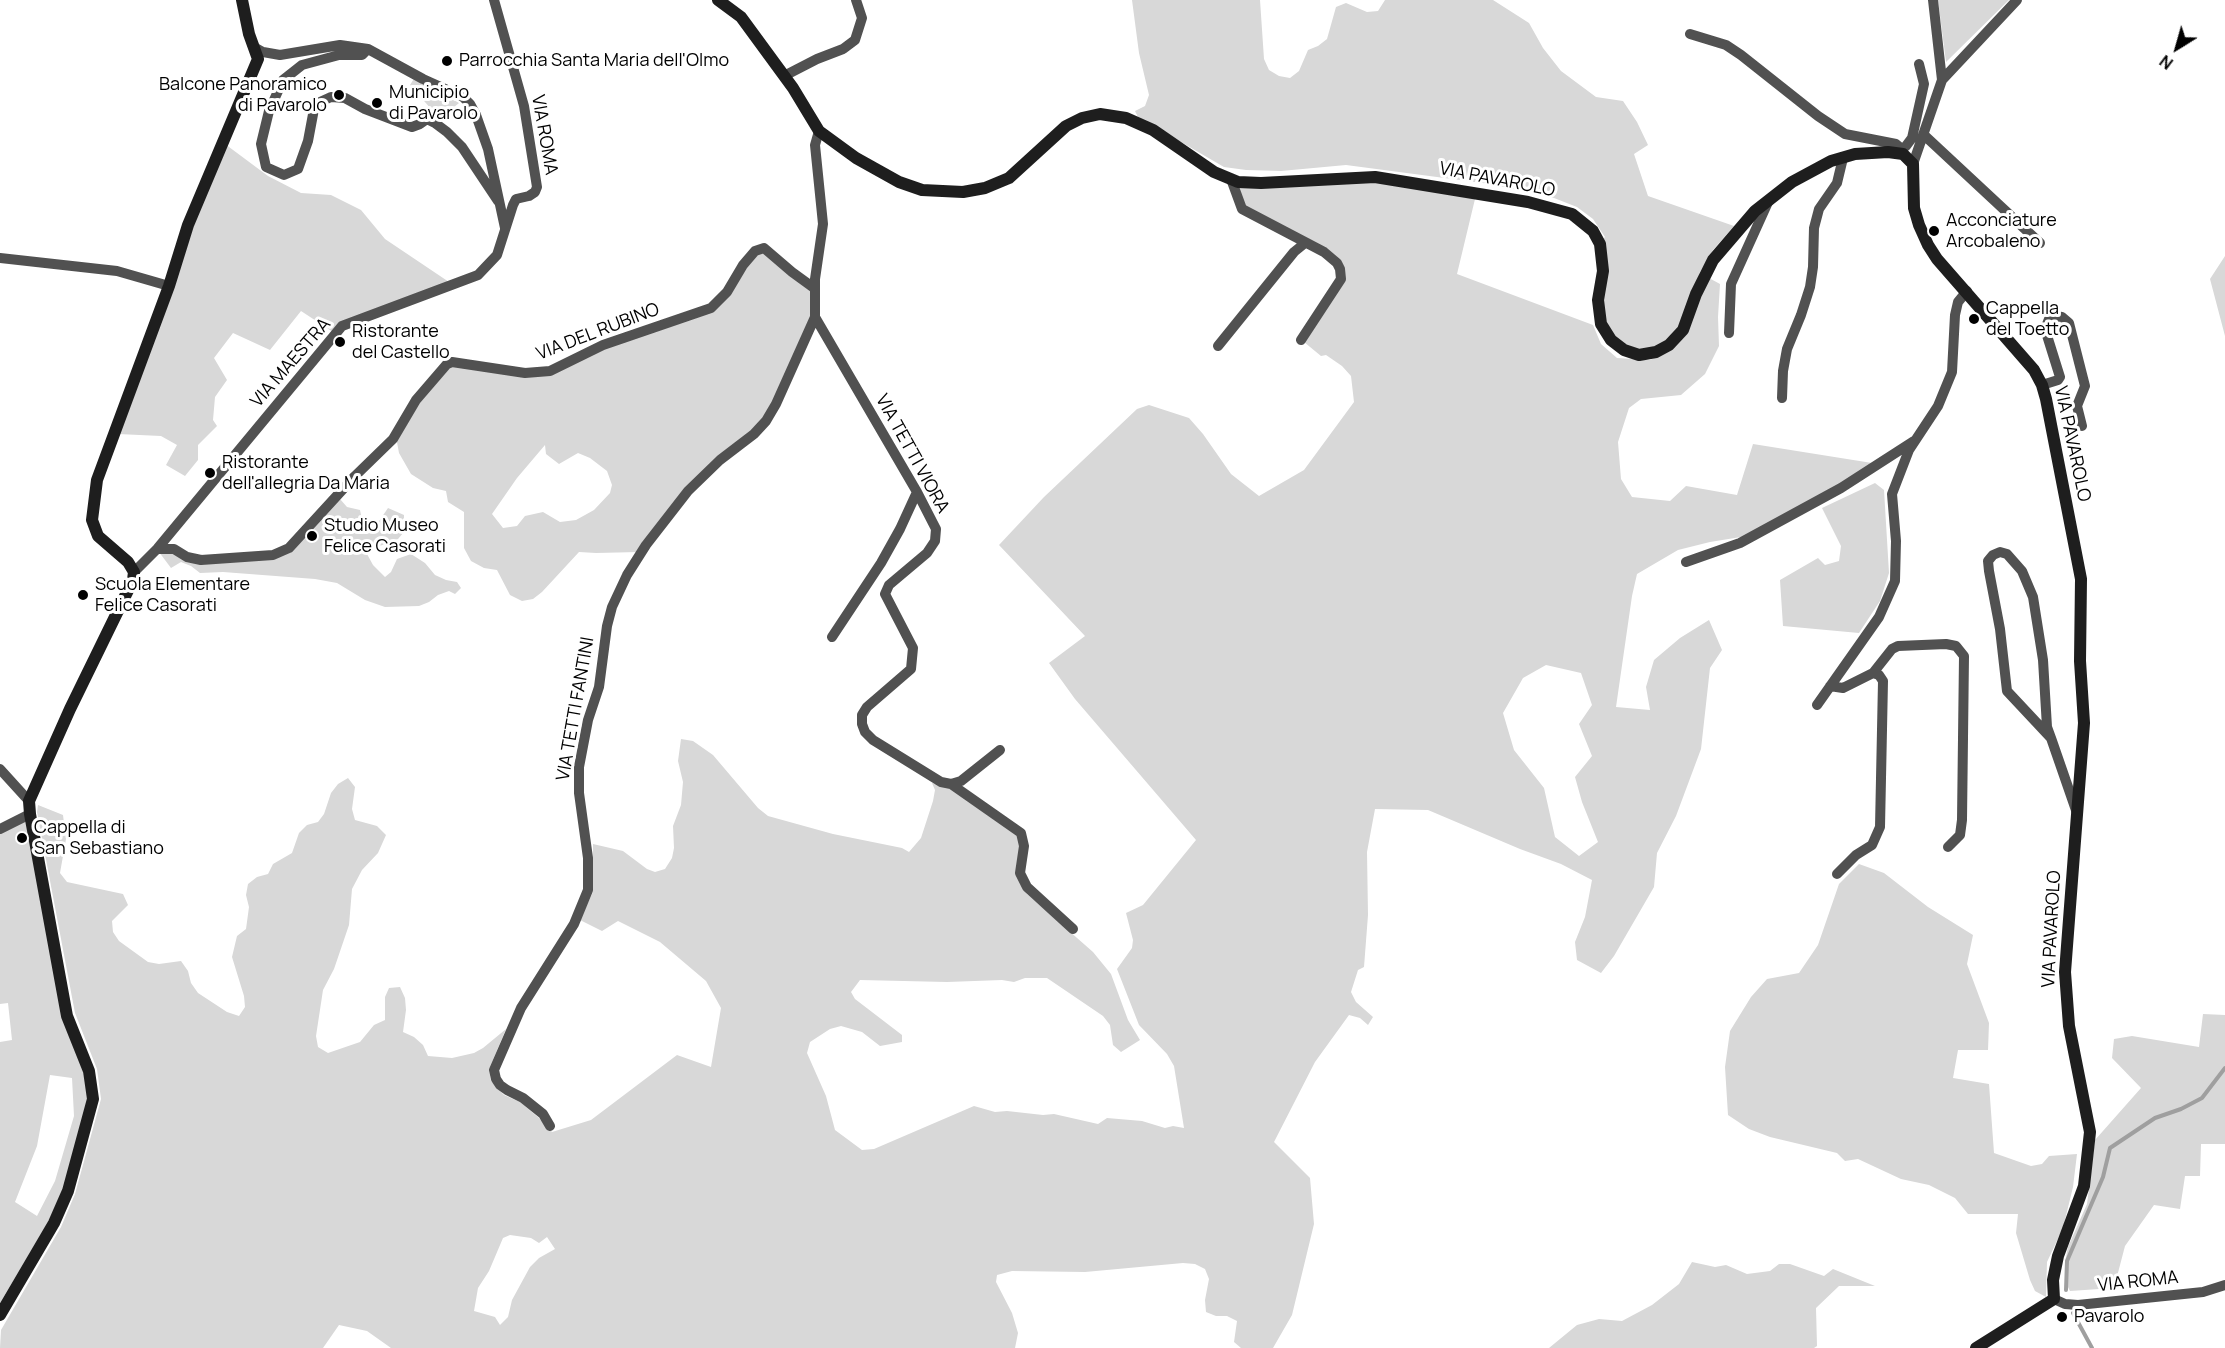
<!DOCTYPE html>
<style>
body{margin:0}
#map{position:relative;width:2225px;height:1348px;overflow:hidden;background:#fff;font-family:Manrope,sans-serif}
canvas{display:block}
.north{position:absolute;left:2147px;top:18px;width:60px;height:60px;-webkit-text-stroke:4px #fff;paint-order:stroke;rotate:217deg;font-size:16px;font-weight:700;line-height:24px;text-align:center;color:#000}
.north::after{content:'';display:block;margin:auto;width:21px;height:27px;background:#000;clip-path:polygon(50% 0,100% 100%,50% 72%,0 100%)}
</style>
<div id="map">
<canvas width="2225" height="1348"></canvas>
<div class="north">N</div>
</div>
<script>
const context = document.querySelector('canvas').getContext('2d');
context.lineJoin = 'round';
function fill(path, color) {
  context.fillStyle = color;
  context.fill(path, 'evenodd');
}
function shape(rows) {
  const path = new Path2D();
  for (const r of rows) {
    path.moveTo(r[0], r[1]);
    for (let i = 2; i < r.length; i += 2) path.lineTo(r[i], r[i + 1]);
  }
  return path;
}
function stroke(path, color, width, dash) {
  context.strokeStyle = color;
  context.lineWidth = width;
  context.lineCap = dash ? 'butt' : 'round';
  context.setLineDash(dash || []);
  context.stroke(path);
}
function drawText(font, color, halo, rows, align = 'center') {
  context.font = font + ' Manrope,sans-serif';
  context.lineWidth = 6;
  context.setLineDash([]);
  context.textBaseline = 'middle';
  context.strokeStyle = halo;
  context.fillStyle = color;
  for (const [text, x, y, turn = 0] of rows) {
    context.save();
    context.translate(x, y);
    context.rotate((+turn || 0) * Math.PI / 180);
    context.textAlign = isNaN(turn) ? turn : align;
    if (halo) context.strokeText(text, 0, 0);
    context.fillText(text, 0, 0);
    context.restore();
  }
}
fill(shape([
 [1132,0,1260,0,1264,59,1269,70,1279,76,1290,78,1299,71,1308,50,1318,46,1327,39,1336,7,1346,3,1367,12,1378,11,1385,0,1493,0,1529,23,1543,48,1561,71,1596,97,1623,101,1637,122,1648,145,1634,154,1648,196,1734,226,1713,250,1700,272,1680,329,1666,343,1639,351,1626,347,1614,337,1604,323,1602,240,1605,237,1593,219,1577,207,1554,198,1490,184,1346,165,1281,171,1246,170,1224,167,1138,117,1135,111,1145,106,1149,95,1139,53],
 [1938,0,2009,0,1946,62],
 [415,77,441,93,459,103,443,116,432,110,410,85],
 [225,144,268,176,301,193,331,195,361,210,385,239,449,282,333,332,301,311,270,350,233,333,214,358,227,380,215,397,213,420,217,426,198,445,198,460,185,476,166,465,177,445,161,436,118,434,191,224],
 [1372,181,1475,199,1457,274,1593,325,1601,344,1617,358,1650,360,1671,350,1709,278,1720,284,1718,317,1719,346,1705,374,1681,395,1641,399,1629,408,1618,442,1621,479,1632,497,1670,501,1686,486,1737,495,1753,444,1872,463,1839,487,1747,536,1710,542,1678,550,1637,574,1632,596,1616,707,1650,710,1646,687,1654,660,1680,638,1709,620,1722,650,1710,668,1701,749,1676,816,1657,853,1654,887,1614,956,1601,973,1577,960,1575,942,1585,917,1592,880,1561,864,1520,849,1428,810,1375,809,1367,852,1368,915,1364,967,1358,970,1351,992,1356,1002,1373,1017,1368,1025,1360,1018,1349,1015,1315,1062,1274,1142,1310,1178,1314,1224,1292,1315,1273,1348,1241,1348,1234,1342,1237,1321,1227,1316,1216,1316,1206,1312,1205,1300,1209,1279,1205,1269,1195,1264,1183,1263,1085,1272,1012,1271,997,1275,996,1282,1012,1313,1018,1333,1015,1348,391,1348,367,1331,339,1325,323,1348,0,1348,1,1330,61,1227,75,1194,101,1099,97,1069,75,1013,37,812,38,805,63,815,66,839,60,873,67,882,123,894,128,905,112,921,113,932,119,941,148,962,159,964,181,961,188,971,191,983,198,993,227,1012,239,1016,245,1007,244,996,232,957,237,936,246,929,249,907,246,895,248,884,257,877,268,874,273,864,292,853,299,833,307,825,318,822,324,814,331,793,338,784,348,778,355,787,352,809,355,820,377,826,386,835,378,853,362,870,352,889,349,925,334,969,323,990,316,1036,318,1047,328,1053,360,1042,374,1025,385,1020,385,997,389,988,400,987,405,998,406,1010,403,1032,414,1037,423,1045,428,1056,452,1058,474,1053,483,1048,506,1029,489,1069,491,1081,504,1095,520,1102,539,1118,552,1132,591,1120,677,1055,711,1067,721,1008,706,981,660,942,618,921,602,931,580,920,593,892,593,844,623,851,647,869,655,872,665,869,672,858,674,848,673,826,681,805,683,782,678,761,681,739,693,741,713,755,758,808,768,816,833,834,902,848,909,852,921,838,933,801,935,790,932,783,949,787,1017,834,1020,845,1016,873,1027,894,1093,952,1111,974,1128,1020,1140,1040,1121,1052,1113,1045,1110,1025,1103,1016,1047,978,1025,978,1014,982,1002,980,947,982,860,980,851,992,855,999,902,1035,902,1042,880,1046,862,1032,841,1026,830,1029,810,1042,807,1053,826,1096,835,1130,862,1150,874,1149,974,1106,995,1112,1007,1111,1043,1115,1054,1114,1098,1124,1107,1118,1142,1121,1165,1128,1173,1126,1184,1128,1174,1066,1167,1054,1139,1025,1117,969,1132,948,1133,940,1126,913,1143,905,1196,840,1075,699,1049,663,1085,636,999,545,1044,497,1137,409,1149,405,1189,418,1203,434,1231,474,1259,496,1304,470,1354,402,1351,376,1342,366,1326,355,1321,356,1304,342,1344,269,1244,207,1237,186],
 [1546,665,1581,673,1592,705,1579,724,1592,756,1575,777,1582,802,1598,842,1579,856,1555,837,1544,788,1514,750,1503,713,1523,678],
 [510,1235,531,1238,539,1243,547,1237,555,1249,539,1258,530,1267,512,1300,508,1317,500,1325,495,1317,474,1311,478,1288,489,1271,503,1238],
 [764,249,813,288,814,317,765,420,720,459,639,552,596,553,579,552,542,592,533,599,522,601,510,595,497,570,484,568,471,561,464,548,464,512,448,502,446,491,433,488,411,474,399,453,396,437,411,414,448,366,538,374,603,346,712,309,743,265],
 [545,445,546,454,559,464,578,453,590,458,607,471,612,485,610,493,594,510,576,520,560,522,543,512,525,516,517,526,503,528,492,514,517,478],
 [2225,256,2225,336,2210,279],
 [1875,483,1884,490,1889,573,1880,601,1859,633,1783,626,1780,580,1818,558,1825,565,1839,561,1841,546,1822,508],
 [340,499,347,507,360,510,364,529,373,530,388,508,404,515,404,532,398,539,377,547,367,554,373,565,385,577,391,572,397,559,411,554,425,563,435,575,446,580,457,582,461,588,455,594,449,591,438,595,429,602,419,606,385,607,365,600,337,583,315,579,223,572,200,573,191,566,181,562,171,568,159,552,174,551,186,559,273,557],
 [28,818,48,933,88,1072,91,1098,66,1192,0,1303,0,1042,12,1040,8,1003,0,1004,0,831],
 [50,1075,72,1078,74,1116,55,1181,37,1216,15,1202,37,1146],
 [1859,864,1884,873,1928,907,1973,935,1967,964,1989,1023,1988,1050,1958,1050,1953,1078,1989,1084,1994,1153,2031,1166,2042,1164,2049,1156,2077,1154,2073,1187,2063,1228,2047,1262,2046,1297,2035,1291,2030,1280,2016,1233,2018,1214,1968,1214,1955,1198,1929,1185,1901,1179,1858,1159,1845,1161,1837,1153,1770,1137,1749,1129,1728,1115,1725,1067,1730,1031,1751,997,1767,979,1799,973,1818,945,1839,884],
 [2203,1014,2225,1015,2225,1144,2201,1144,2200,1176,2185,1176,2180,1209,2154,1205,2125,1246,2114,1288,2070,1291,2067,1285,2068,1265,2065,1262,2068,1247,2087,1204,2095,1140,2141,1088,2112,1058,2114,1039,2132,1036,2199,1047],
 [1692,1262,1715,1267,1726,1265,1747,1274,1770,1271,1779,1264,1790,1264,1824,1276,1833,1269,1875,1286,1839,1286,1816,1308,1817,1346,1814,1348,1549,1348,1577,1325,1599,1319,1622,1321,1652,1305,1679,1284]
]), '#d8d8d8');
stroke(shape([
 [2066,1290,2067,1261,2103,1177,2110,1148,2155,1118,2181,1109,2202,1098,2225,1068],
 [2073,1313,2092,1348]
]), '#9f9f9f', 4);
stroke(shape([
 [1933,0,1942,80],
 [1690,34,1726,45,1741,55,1818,116,1845,134,1896,144,1902,149,1903,154],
 [254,47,263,52,280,55,340,45,368,49,423,79,463,97,470,104,476,115,488,149,505,228],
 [368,49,362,55,339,55,302,65,283,80,269,111,261,144,266,167,284,175,298,169,308,141,314,109,320,102,331,97,345,98,365,109,412,127,420,124,427,119,435,123,447,132,462,147,498,201],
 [784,76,817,59,843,49,855,40,862,18,856,0],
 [819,131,815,145,823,224,815,279,815,317,917,492,936,529,935,541,927,553,889,585,885,594,913,648,911,669,867,707,862,715,862,724,865,732,873,740,941,782,951,784,961,781,1000,750],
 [1924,135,2040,243],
 [1902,149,1906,146,1912,138,1924,84,1919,64],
 [1913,164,1942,80,2017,0],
 [1231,179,1242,209,1324,252,1337,263,1340,269,1341,279,1301,340],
 [0,258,117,271,169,286],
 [1729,333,1731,284,1769,200],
 [1218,346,1294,252,1305,243],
 [2042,385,2058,380,2060,377,2045,329,2049,319,2055,316,2062,317,2069,323,2085,386,2077,406,2082,426],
 [1782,398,1783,371,1787,349,1801,315,1810,287,1813,267,1814,228,1819,209,1837,183,1843,158],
 [157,549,174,549,187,557,201,560,273,555,289,548,355,476,393,439,416,400,447,364,452,362,525,373,550,371,603,345,711,308,727,292,743,265,755,251,764,248,792,272,814,288],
 [1686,562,1740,543,1841,488,1914,441],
 [134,572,157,549,342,326,478,275,497,255,513,205,516,199,529,196,535,192,537,187,524,106,494,0],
 [832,637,881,563,900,529,917,492],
 [1873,673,1892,649,1898,646,1946,644,1956,646,1964,656,1962,820,1960,835,1948,847],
 [1830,686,1843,688,1873,673,1879,675,1883,681,1880,827,1872,845,1856,855,1837,874],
 [1817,705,1879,617,1895,581,1896,541,1892,494,1909,450,1938,406,1952,372,1955,315,1958,302,1967,291],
 [2051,738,2047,727,2043,660,2033,597,2022,571,2007,554,2000,552,1993,555,1988,561,1989,571,2000,629,2007,691,2051,738,2077,813],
 [0,769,29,801],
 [951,784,1021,833,1024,846,1020,873,1027,887,1073,929],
 [0,829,30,814],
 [550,1126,543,1114,523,1098,507,1090,500,1085,496,1079,494,1070,521,1008,574,924,588,890,588,858,579,793,579,767,588,720,599,687,607,626,612,607,627,575,646,545,688,491,720,460,754,434,766,421,776,404,815,317],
 [2054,1299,2065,1304,2078,1305,2203,1292,2225,1285]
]), '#515151', 10);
stroke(shape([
 [718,0,741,17,793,88,819,131,856,158,899,182,922,190,963,192,985,188,1009,178,1066,126,1082,118,1100,114,1126,118,1153,130,1214,172,1238,182,1261,183,1375,177,1528,202,1572,214,1593,231,1600,244,1603,271,1598,300,1601,324,1611,340,1624,350,1639,355,1656,352,1669,345,1683,330,1696,294,1713,260,1755,211,1792,182,1831,161,1855,154,1888,152,1903,154,1913,164,1914,208,1919,225,1928,245,1937,259,2034,370,2042,385,2046,399,2081,579,2080,661,2084,723,2065,972,2069,1026,2090,1132,2084,1186,2058,1256,2053,1280,2054,1299,1976,1348],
 [0,1315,54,1223,68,1191,93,1099,89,1071,67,1016,30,814,29,801,70,709,133,580,134,572,128,562,98,536,92,520,97,480,169,286,188,225,258,59,249,34,242,0]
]), '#1e1e1e', 12);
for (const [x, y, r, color] of [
 [447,61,6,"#000"],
 [339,95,6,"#000"],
 [377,103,6,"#000"],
 [1934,231,6,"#000"],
 [1974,319,6,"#000"],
 [340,342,6,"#000"],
 [210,473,6,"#000"],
 [312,536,6,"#000"],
 [83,595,6,"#000"],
 [22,838,6,"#000"],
 [2062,1317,6,"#000"]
]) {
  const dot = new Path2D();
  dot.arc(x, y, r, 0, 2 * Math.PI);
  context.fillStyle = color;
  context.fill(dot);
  stroke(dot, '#fff', 2);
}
drawText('18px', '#000', '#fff', [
 ["Parrocchia Santa Maria dell'Olmo",459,61],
 ["Balcone Panoramico",327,85,"right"],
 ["di Pavarolo",327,106,"right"],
 ["Municipio",389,93],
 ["di Pavarolo",389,114],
 ["Acconciature",1946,221],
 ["Arcobaleno",1946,242],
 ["Cappella",1986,309],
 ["del Toetto",1986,330],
 ["Ristorante",352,332],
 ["del Castello",352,353],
 ["Ristorante",222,463],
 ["dell'allegria Da Maria",222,484],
 ["Studio Museo",324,526],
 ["Felice Casorati",324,547],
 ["Scuola Elementare",95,585],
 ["Felice Casorati",95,606],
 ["Cappella di",34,828],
 ["San Sebastiano",34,849],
 ["Pavarolo",2074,1317]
], 'left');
drawText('18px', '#000', '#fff', [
 ["VIA ROMA",544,135,80],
 ["VIA PAVAROLO",1497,180,11],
 ["VIA DEL RUBINO",598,332,-21],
 ["VIA MAESTRA",291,363,-49],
 ["VIA PAVAROLO",2072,444,78],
 ["VIA TETTI VIORA",912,454,61],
 ["VIA TETTI FANTINI",576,709,-80],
 ["VIA PAVAROLO",2052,929,-87],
 ["VIA ROMA",2138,1282,-6]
]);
</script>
